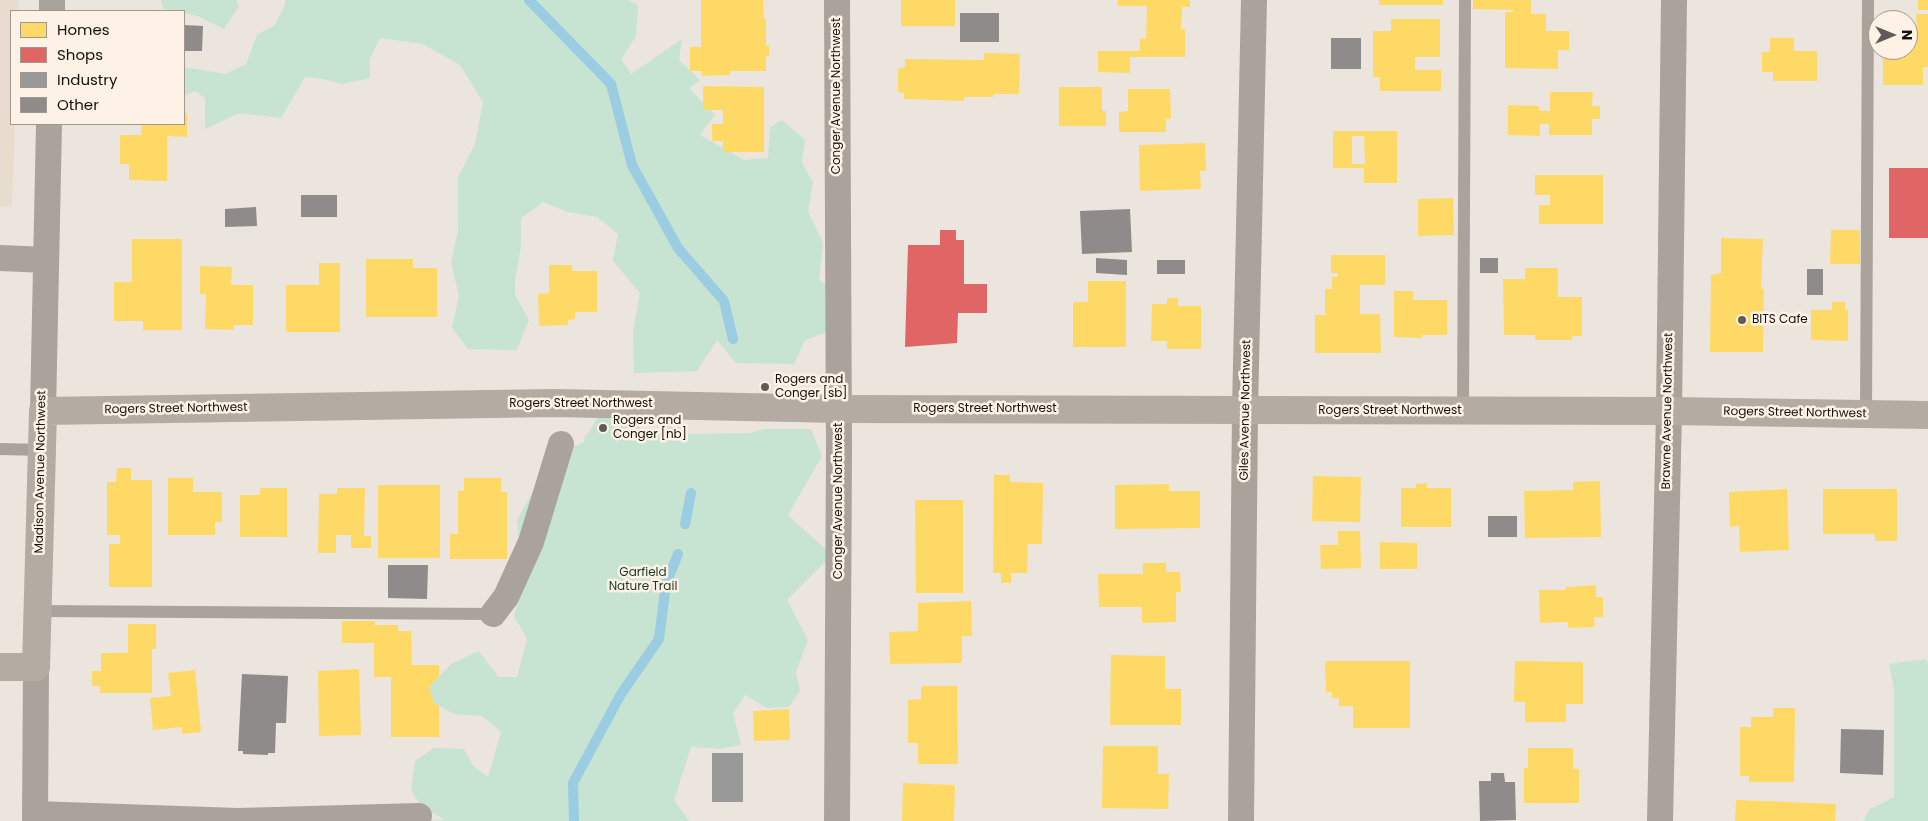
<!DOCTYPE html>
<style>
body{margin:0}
#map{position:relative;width:1928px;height:821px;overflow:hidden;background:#ebe5de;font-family:Poppins,sans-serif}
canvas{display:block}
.legend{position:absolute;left:10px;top:10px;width:175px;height:115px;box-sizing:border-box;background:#fef2e6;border:1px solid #a0988f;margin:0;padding:6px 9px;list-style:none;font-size:15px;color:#13100c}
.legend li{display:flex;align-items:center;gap:10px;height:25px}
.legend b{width:25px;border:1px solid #a0988f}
.north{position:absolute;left:1868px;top:10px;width:50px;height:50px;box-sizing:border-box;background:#fef2e6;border:1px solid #a0988f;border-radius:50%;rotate:90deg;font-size:14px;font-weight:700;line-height:20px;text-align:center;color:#13100c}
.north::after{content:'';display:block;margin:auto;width:18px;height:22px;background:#5f5b56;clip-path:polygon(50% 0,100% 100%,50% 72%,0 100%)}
</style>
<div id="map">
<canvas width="1928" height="821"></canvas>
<ul class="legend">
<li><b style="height:14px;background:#ffd966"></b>Homes</li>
<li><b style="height:14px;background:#e06666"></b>Shops</li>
<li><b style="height:14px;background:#999"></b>Industry</li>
<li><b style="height:14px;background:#8e8b8a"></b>Other</li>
</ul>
<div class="north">N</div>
</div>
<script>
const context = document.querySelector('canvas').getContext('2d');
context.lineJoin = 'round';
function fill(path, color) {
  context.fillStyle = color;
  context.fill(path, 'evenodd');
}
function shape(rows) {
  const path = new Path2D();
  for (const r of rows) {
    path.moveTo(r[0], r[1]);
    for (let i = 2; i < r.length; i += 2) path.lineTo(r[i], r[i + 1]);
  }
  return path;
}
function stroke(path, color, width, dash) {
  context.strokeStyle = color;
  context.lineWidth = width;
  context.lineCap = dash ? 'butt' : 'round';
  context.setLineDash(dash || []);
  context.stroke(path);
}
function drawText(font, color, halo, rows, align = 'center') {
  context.font = font + ' Poppins,sans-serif';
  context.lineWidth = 5;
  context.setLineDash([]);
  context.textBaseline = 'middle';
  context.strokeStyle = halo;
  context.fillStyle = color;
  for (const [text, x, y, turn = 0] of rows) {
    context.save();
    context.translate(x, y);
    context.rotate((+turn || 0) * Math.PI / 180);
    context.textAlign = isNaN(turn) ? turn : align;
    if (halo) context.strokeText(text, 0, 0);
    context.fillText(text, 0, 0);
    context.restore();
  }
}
fill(shape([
 [0,0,19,0,18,11,11,11,11,124,15,124,12,207,0,206]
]), '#e8dcce');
fill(shape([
 [161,0,236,0,239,6,224,29,197,16,184,13,184,11,163,9],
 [285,0,628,0,638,5,636,36,621,59,631,74,682,39,679,60,700,80,689,88,715,115,700,135,744,160,768,158,770,127,782,120,805,140,802,163,813,182,808,211,823,243,819,280,829,287,830,331,805,340,794,364,736,363,717,340,697,371,634,373,633,331,640,293,613,261,618,234,597,217,567,212,544,202,521,218,521,246,515,280,515,295,529,320,517,350,468,349,452,328,459,296,451,262,458,230,458,177,475,144,483,102,460,65,423,44,380,38,370,58,370,78,342,84,324,79,305,77,281,118,239,113,205,129,205,98,195,91,184,96,184,67,226,74,246,64,257,35,275,25,285,5],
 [619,404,646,434,677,423,686,434,750,433,765,429,811,429,822,456,788,515,832,555,787,600,808,640,796,672,800,691,788,707,767,708,745,695,733,713,741,745,720,749,691,747,674,800,689,821,429,821,445,819,422,808,411,790,415,761,434,748,464,749,473,766,488,777,501,732,482,716,454,714,434,703,429,687,451,664,479,651,498,677,517,677,527,639,514,616,522,589,517,520,553,456,584,442,585,435,587,435,598,417],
 [1926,659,1928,663,1928,821,1863,821,1869,810,1894,797,1894,690,1889,664]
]), '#c7e3d1');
fill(shape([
 [701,0,763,0,764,18,766,18,766,46,769,46,769,56,766,56,766,71,730,71,730,75,702,76,702,71,690,71,690,47,701,47],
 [901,0,955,0,955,26,901,26],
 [1118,0,1190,0,1190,7,1182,7,1181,29,1185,29,1185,57,1130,57,1130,73,1098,72,1098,51,1140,51,1140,38,1146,39,1147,6,1117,6],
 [1379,0,1443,0,1443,5,1379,5],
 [1473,0,1531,0,1531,14,1546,14,1546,31,1569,31,1569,50,1558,50,1558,69,1505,68,1505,12,1513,12,1513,10,1473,9],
 [1918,0,1928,0,1928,10,1918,10],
 [1916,14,1928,14,1928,67,1923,67,1923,85,1883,85,1883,50,1908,50,1908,37,1917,37],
 [1391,19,1440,19,1440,57,1415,57,1415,70,1441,70,1441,91,1380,91,1380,77,1373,77,1373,31,1391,31],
 [1770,38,1794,38,1794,51,1817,51,1817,81,1773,81,1773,72,1762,72,1762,52,1770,52],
 [984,53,1020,54,1019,94,993,94,993,97,964,97,964,101,904,99,904,93,898,92,898,69,905,67,905,59,984,60],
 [703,86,764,87,764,152,723,152,723,141,712,141,712,124,723,124,723,110,703,110],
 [1059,87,1102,87,1102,111,1106,111,1106,126,1059,126],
 [1128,89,1170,89,1171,119,1166,119,1166,132,1119,132,1119,112,1128,111],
 [1550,92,1593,92,1592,106,1600,106,1600,119,1592,119,1592,135,1549,135,1549,124,1540,124,1540,136,1508,135,1508,105,1539,106,1539,111,1550,111],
 [184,113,187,113,187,137,167,136,167,181,129,180,129,164,120,164,120,135,141,135,142,124,184,124],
 [1333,131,1397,131,1397,183,1364,183,1364,168,1333,168],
 [1352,136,1364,136,1365,164,1352,164],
 [1205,143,1206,171,1200,171,1201,189,1140,191,1139,145],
 [1535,175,1603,175,1603,224,1539,224,1539,205,1550,205,1550,195,1535,195],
 [1453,198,1454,235,1418,236,1418,199],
 [1831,230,1860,230,1860,264,1830,264],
 [1721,238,1763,239,1761,288,1764,290,1763,352,1710,352,1711,275,1721,273],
 [132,239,182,239,182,330,143,330,143,321,114,321,114,282,132,282],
 [1331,255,1385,255,1385,285,1360,285,1360,314,1380,314,1381,353,1315,353,1315,315,1325,315,1325,289,1332,289,1332,277,1338,277,1338,273,1331,273],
 [366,259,413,259,413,268,437,268,437,317,366,317],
 [319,263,340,263,340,332,286,332,286,285,319,285],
 [549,265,572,265,572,271,597,271,597,312,575,312,575,319,568,320,568,325,539,326,538,294,549,293],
 [200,266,232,267,231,285,253,285,253,325,234,325,234,330,205,329,206,294,200,294],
 [1525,268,1558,268,1558,297,1582,297,1582,336,1572,336,1572,340,1535,340,1535,335,1504,335,1503,279,1525,279],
 [1088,281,1126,281,1126,347,1073,347,1073,302,1088,302],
 [1394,291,1413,291,1413,300,1447,300,1447,335,1422,335,1422,338,1394,337],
 [1167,298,1178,298,1178,306,1201,306,1201,349,1167,349,1167,341,1151,341,1152,304,1167,304],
 [1832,302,1845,302,1845,310,1848,310,1848,341,1811,340,1811,310,1832,310],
 [117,468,131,468,131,480,152,480,152,587,109,587,109,544,120,544,120,535,107,535,107,482,116,482],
 [994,475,1010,475,1010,482,1043,483,1042,544,1028,544,1027,573,1011,573,1011,583,1001,583,1001,573,993,573],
 [1313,476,1361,477,1360,522,1312,521],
 [168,478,193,478,193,492,222,492,222,522,215,522,215,535,168,535],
 [464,478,501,478,501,492,507,492,507,559,450,559,450,534,458,534,458,491,464,491],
 [1600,481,1601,537,1525,538,1524,491,1573,490,1573,482],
 [1427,483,1427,488,1451,488,1451,527,1401,527,1401,488,1416,488,1416,484],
 [1169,484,1169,491,1200,491,1200,528,1115,529,1115,485],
 [378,485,440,485,440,558,378,558],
 [260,488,287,488,287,537,240,537,240,495,260,495],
 [337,488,365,488,364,536,371,536,371,548,351,548,351,535,336,535,336,553,318,553,319,494,337,494],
 [1787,489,1789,550,1740,552,1739,526,1730,527,1729,492],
 [1823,489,1897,489,1897,541,1875,541,1875,534,1823,534],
 [915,500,963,500,963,593,916,593],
 [1338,531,1360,531,1361,568,1321,569,1320,545,1338,545],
 [1380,542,1417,543,1417,569,1380,569],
 [1143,563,1166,563,1166,572,1180,572,1181,592,1176,592,1176,622,1142,623,1142,607,1099,607,1098,574,1143,574],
 [1596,585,1596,597,1603,597,1603,617,1594,617,1595,627,1568,628,1568,622,1540,623,1539,590,1566,590,1566,587],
 [971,601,972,636,962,636,962,663,890,664,889,632,918,631,918,603],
 [342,621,375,621,375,625,398,625,398,631,411,631,412,665,439,665,439,676,429,687,434,703,439,706,439,737,391,737,391,677,374,677,374,643,342,643],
 [128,624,156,624,156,649,152,649,152,693,100,693,100,686,92,686,92,671,101,671,101,653,128,653],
 [1111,655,1165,656,1165,689,1181,689,1181,725,1110,725],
 [1325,661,1410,661,1410,728,1353,728,1353,706,1339,706,1339,698,1332,698,1332,692,1326,692],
 [1515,661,1583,662,1583,704,1566,704,1566,722,1525,722,1525,702,1514,702],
 [359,669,361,735,319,736,318,671],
 [195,670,201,732,182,734,182,727,153,730,150,698,171,696,168,673],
 [921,686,957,686,958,764,918,764,918,743,908,743,908,700,921,699],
 [1773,708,1795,708,1794,782,1749,782,1749,776,1740,776,1740,727,1751,727,1751,717,1773,717],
 [789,709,790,740,754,741,753,711],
 [1103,746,1158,746,1158,774,1169,774,1168,809,1102,808],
 [1528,748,1573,748,1573,769,1579,769,1579,803,1524,803,1524,768,1528,768],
 [903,783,955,785,954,821,902,821],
 [1736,800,1836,804,1835,821,1735,821]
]), '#ffd966');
fill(shape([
 [1889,168,1928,168,1928,238,1889,238],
 [940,230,956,230,956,240,964,240,964,284,987,284,987,313,958,313,957,343,905,347,908,245,940,245]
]), '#e06666');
fill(shape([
 [712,753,743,753,743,802,712,802]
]), '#999');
stroke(shape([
 [529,0,611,84,632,165,678,248,724,301,733,339],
 [685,524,691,493],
 [574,821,573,783,621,694,659,639,666,584,678,554]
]), '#9acce2', 10);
fill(shape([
 [960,13,999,13,999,42,960,42],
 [184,25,203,26,202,51,184,51],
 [1331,38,1361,38,1361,69,1331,69],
 [301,195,337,195,337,217,301,217],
 [256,207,257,226,225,227,225,209],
 [1130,209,1132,252,1082,254,1080,211],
 [1096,258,1127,260,1127,275,1096,273],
 [1480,258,1498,258,1498,273,1480,273],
 [1157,260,1185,260,1185,274,1157,274],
 [1807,269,1823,269,1823,295,1807,295],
 [1488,516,1517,516,1517,537,1488,537],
 [388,565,428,565,427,599,388,598],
 [242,674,288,676,286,723,276,723,275,753,268,753,268,755,243,754,243,751,238,751],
 [1841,729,1884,730,1883,775,1840,773],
 [1491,773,1504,773,1505,782,1515,782,1516,820,1480,821,1479,781,1491,781]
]), '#8e8b8a');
stroke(shape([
 [1463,411,1465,0],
 [1866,414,1868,0],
 [0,449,42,450],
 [38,611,493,614]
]), '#aaa39b', 12);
stroke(shape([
 [52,11,52,0],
 [0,258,46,260],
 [43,411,49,124],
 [493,614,506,597,531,542,561,444],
 [35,814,238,821,419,816],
 [35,821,36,667],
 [837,821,839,449,837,0],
 [1241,821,1245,410,1254,0],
 [1660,821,1669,411,1674,0]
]), '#aaa39b', 26);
stroke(shape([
 [0,667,36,667,43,411,555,403,839,409,1669,411,1928,415]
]), '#b4aba2', 28);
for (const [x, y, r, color] of [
 [1742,320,5,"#5f5b56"],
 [765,387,5,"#5f5b56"],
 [603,428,5,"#5f5b56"]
]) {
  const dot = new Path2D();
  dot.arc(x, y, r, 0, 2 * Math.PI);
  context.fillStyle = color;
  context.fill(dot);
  stroke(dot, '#fef2e6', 2);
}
drawText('12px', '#13100c', '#fef2e6', [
 ["Conger Avenue Northwest",837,96,-90],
 ["Rogers Street Northwest",581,404],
 ["Rogers Street Northwest",176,409,-1],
 ["Rogers Street Northwest",985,409],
 ["Giles Avenue Northwest",1246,410,-89],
 ["Rogers Street Northwest",1390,411],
 ["Brawne Avenue Northwest",1668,411,-89],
 ["Rogers Street Northwest",1795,413,1],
 ["Madison Avenue Northwest",41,472,-89],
 ["Conger Avenue Northwest",839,501,-90]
]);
drawText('12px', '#13100c', '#fef2e6', [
 ["BITS Cafe",1752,320],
 ["Rogers and",775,380],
 ["Conger [sb]",775,394],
 ["Rogers and",613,421],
 ["Conger [nb]",613,435]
], 'left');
drawText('12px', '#163829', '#fef2e6', [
 ["Garfield",643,573],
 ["Nature Trail",643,587]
]);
</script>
